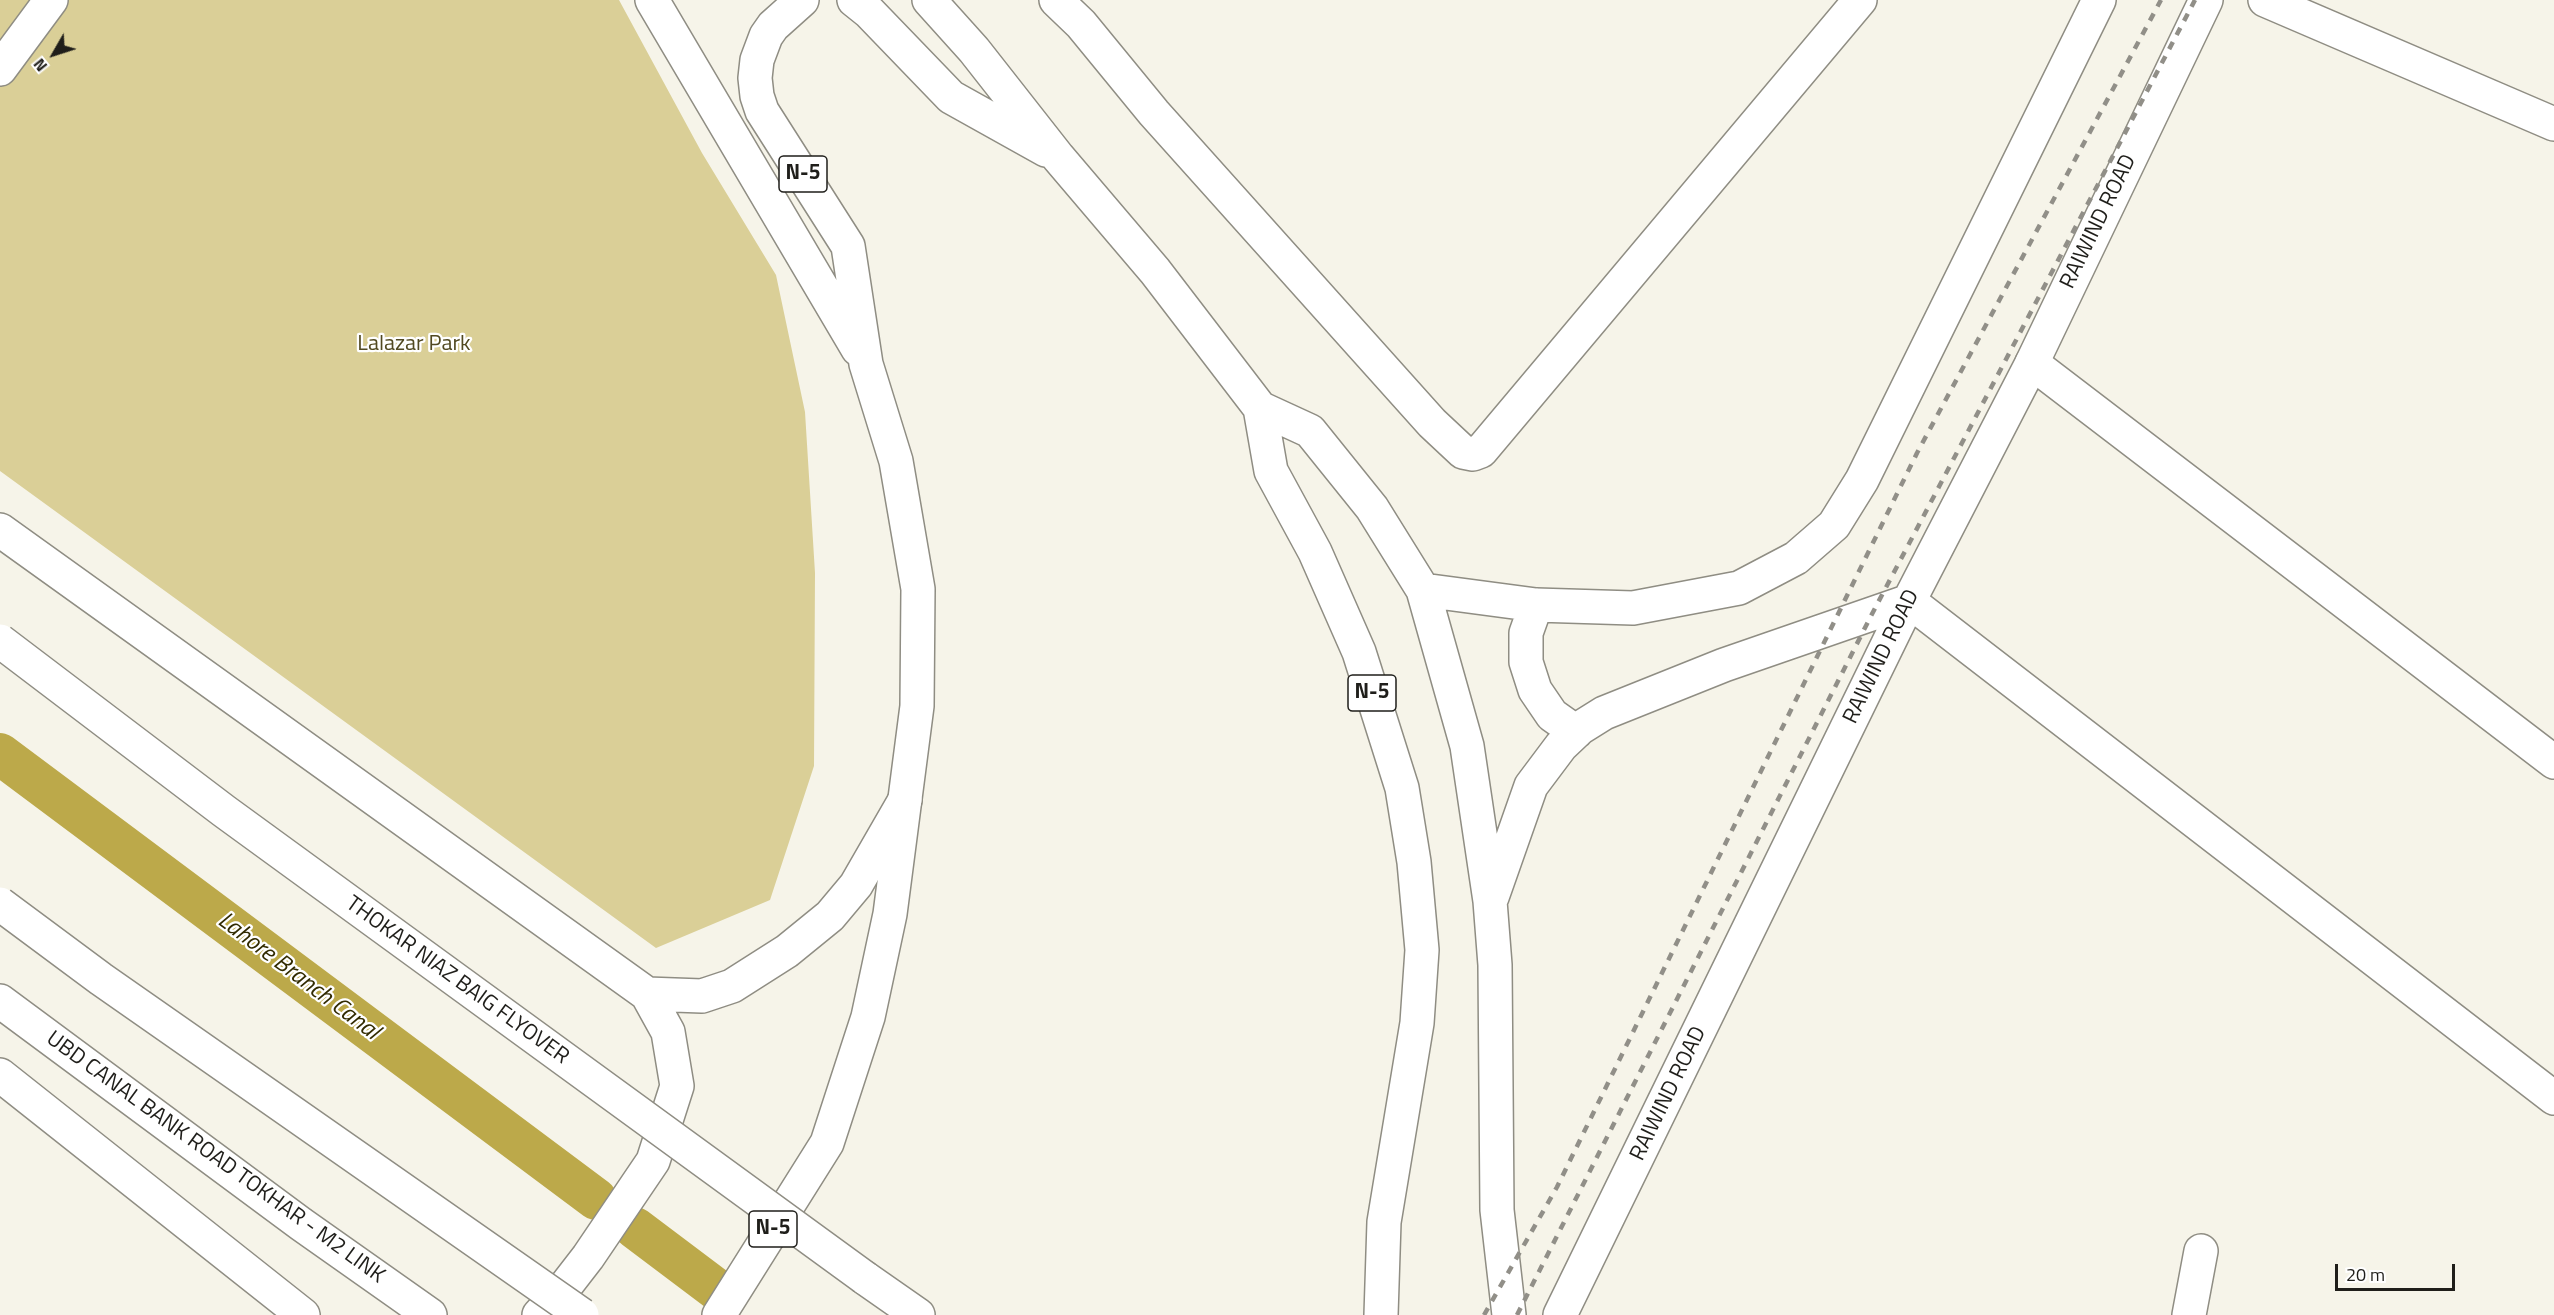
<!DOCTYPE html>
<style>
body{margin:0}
#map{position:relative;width:2554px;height:1315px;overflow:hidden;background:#f6f4e9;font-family:"Titillium Web",sans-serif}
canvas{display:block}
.north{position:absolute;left:24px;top:24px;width:60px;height:60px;-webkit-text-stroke:4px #fff;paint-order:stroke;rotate:231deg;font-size:16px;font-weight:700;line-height:24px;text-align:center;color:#1f1e1a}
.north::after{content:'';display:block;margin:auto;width:21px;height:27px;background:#1f1e1a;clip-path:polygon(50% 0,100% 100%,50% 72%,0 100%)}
.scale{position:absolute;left:2335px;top:1264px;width:120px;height:27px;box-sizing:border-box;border:3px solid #1f1e1a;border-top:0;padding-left:8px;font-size:18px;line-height:21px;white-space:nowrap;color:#1f1e1a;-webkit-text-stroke:4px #fff;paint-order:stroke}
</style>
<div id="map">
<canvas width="2554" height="1315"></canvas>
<div class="north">N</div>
<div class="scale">20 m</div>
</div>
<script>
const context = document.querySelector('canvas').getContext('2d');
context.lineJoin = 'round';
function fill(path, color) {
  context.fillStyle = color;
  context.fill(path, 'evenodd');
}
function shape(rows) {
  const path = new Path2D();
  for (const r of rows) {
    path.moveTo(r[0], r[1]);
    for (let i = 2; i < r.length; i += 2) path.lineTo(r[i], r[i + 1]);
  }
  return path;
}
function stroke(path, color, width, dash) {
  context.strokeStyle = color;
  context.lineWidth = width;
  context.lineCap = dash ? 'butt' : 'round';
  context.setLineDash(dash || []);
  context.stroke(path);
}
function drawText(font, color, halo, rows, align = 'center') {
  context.font = font + ' "Titillium Web",sans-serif';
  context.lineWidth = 4.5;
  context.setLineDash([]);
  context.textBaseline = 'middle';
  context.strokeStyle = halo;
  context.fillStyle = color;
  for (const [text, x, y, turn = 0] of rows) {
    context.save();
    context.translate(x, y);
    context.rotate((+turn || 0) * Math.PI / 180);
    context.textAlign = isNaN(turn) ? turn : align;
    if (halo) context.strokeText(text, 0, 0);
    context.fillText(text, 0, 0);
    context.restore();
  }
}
fill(shape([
 [0,0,619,0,702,153,776,275,805,412,815,573,814,766,770,900,656,948,0,471]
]), '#dacf97');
stroke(shape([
 [0,754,596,1199],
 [635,1228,716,1289]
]), '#bca94a', 42);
const minor = shape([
 [1056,0,1081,24,1154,113,1432,423,1463,452,1473,454,1481,451,1860,0],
 [2265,0,2554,124],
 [0,69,51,0],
 [2032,363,2554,762],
 [1909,601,2554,1098],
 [0,1075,303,1315],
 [2189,1315,2201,1251]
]);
const major = shape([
 [652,0,858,349],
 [854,0,869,12,951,97,1046,150],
 [929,0,974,50,1058,157,1155,271,1260,408,1271,471,1315,552,1359,652,1402,788,1414,862,1422,950,1417,1023,1384,1222,1381,1315],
 [1260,408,1310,431,1372,508,1423,590,1467,746,1490,901,1495,965,1497,1210,1509,1315],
 [1423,590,1536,605,1633,608,1739,588,1796,558,1834,525,1862,480,2099,0],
 [1536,605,1526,633,1526,662,1535,690,1552,715,1576,732],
 [1492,897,1531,786,1561,746,1580,728,1604,713,1724,665,1909,601],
 [719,1315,827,1143,868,1017,890,914,917,706,918,589,896,461,866,364,848,246,762,111,757,96,755,78,757,60,766,36,773,26,802,0],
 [1560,1315,1909,601,2032,363,2206,0]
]);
const highway = shape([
 [0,530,647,994,668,1032,677,1086,653,1161,588,1257,564,1288,539,1315],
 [647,994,702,996,732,986,787,951,830,916,856,885,905,800],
 [0,1001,301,1224,430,1315],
 [865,1278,918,1315]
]);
stroke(minor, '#8f8d83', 36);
stroke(major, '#8f8d83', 36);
stroke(highway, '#8f8d83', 36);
stroke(minor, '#fff', 33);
stroke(major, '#fff', 33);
stroke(highway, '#fff', 33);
stroke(shape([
 [1484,1315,1557,1187,1917,453,2161,0],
 [1517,1315,1872,614,2195,0]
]), '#918f88', 4.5, [8, 8]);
const highwayBridge = shape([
 [0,641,224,811,865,1278],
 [0,904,101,979,582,1315]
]);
stroke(highwayBridge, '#8f8d83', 36, []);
stroke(highwayBridge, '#fff', 33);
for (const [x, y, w] of [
 [803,174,48],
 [1372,693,48],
 [773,1229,48]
]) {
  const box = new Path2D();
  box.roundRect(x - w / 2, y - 18, w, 36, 4.5);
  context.fillStyle = '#fff';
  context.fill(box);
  stroke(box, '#1f1e1a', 1.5);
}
drawText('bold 21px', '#1f1e1a', null, [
 ["N-5",803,174],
 ["N-5",1372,693],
 ["N-5",773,1229]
]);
drawText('22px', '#1f1e1a', '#fff', [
 ["RAIWIND ROAD",2099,222,-64],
 ["RAIWIND ROAD",1882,657,-64],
 ["THOKAR NIAZ BAIG FLYOVER",457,981,36],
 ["RAIWIND ROAD",1669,1094,-64],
 ["UBD CANAL BANK ROAD TOKHAR - M2 LINK",215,1158,36]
]);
drawText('22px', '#514921', '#fff', [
 ["Lalazar Park",414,345]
]);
drawText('italic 24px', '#322b01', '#fff', [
 ["Lahore Branch Canal",298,977,37]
]);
</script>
